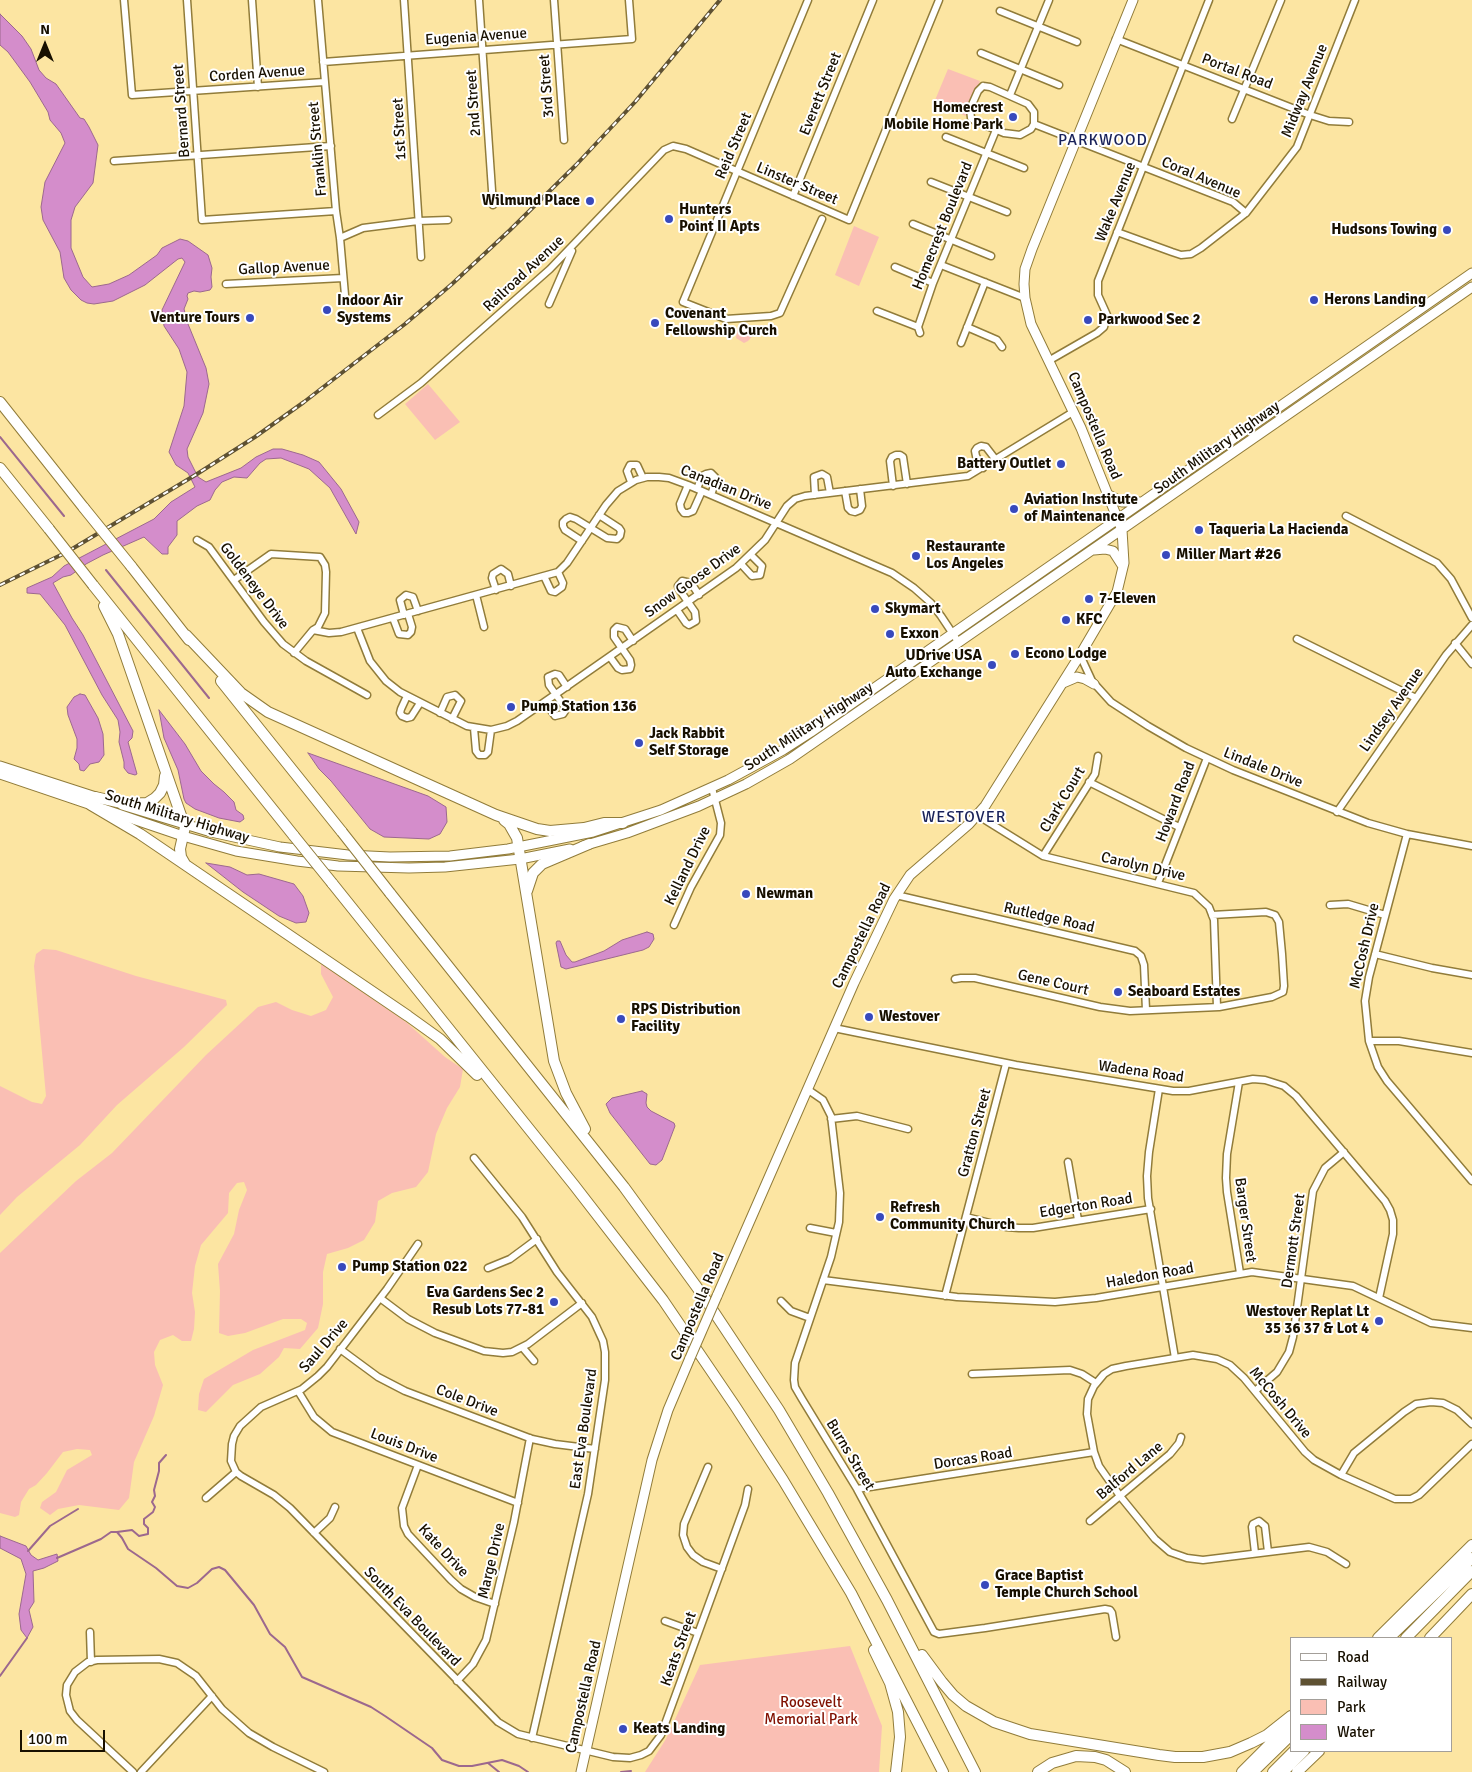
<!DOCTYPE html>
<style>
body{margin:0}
#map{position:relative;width:1472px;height:1772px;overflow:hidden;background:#fce5a2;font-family:Signika,sans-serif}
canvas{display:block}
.legend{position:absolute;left:1290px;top:1637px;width:162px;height:115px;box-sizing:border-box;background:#fff;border:1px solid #a39f99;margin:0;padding:6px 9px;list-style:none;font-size:15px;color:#181000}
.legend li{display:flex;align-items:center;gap:10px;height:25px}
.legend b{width:25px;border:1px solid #a39f99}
.north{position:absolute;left:20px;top:20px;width:50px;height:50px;-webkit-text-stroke:4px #fff;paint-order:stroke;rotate:0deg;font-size:14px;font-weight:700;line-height:20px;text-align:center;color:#181000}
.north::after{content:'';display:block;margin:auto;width:18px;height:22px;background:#181000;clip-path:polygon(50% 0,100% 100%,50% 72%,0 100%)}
.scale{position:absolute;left:20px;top:1730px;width:85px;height:22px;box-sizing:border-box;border:2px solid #181000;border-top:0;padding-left:6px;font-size:15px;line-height:18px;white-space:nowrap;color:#181000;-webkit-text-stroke:4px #fff;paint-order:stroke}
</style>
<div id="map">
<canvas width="1472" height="1772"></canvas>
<ul class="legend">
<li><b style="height:6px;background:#fff"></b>Road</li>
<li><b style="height:6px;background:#5e5132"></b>Railway</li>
<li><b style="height:14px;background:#fabfb4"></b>Park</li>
<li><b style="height:14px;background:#d48dcb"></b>Water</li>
</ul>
<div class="north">N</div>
<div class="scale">100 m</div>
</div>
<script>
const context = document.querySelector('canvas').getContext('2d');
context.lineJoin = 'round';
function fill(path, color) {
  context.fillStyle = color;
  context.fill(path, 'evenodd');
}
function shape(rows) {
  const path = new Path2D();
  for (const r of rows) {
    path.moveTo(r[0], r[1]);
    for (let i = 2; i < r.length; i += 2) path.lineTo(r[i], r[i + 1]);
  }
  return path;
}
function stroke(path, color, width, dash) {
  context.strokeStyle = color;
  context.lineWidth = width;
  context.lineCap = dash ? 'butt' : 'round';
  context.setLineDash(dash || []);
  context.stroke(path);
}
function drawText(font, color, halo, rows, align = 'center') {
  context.font = font + ' Signika,sans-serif';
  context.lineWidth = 4;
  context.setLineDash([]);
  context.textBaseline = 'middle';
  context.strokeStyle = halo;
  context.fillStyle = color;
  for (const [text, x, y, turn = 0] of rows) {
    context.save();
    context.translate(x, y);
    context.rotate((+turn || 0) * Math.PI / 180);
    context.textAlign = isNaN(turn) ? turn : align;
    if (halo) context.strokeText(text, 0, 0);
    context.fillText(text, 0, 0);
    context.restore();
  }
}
fill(shape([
 [948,69,980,81,966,116,946,108,944,110,933,105],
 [854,226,879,237,859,286,835,275],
 [752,326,755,326,757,331,748,341,744,343,736,338,737,330,746,333],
 [428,384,460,422,435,440,405,404],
 [43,949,56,950,136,976,226,1000,227,1005,184,1047,117,1105,80,1145,17,1197,0,1215,0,1086,32,1102,42,1104,46,1096,34,966,36,954],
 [321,964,406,1022,445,1057,463,1069,460,1087,447,1108,436,1134,428,1172,416,1187,392,1193,378,1201,375,1222,364,1240,348,1248,327,1254,323,1272,323,1304,318,1328,300,1349,284,1348,279,1357,260,1374,233,1385,206,1412,198,1410,199,1394,204,1379,253,1350,305,1330,307,1323,301,1319,283,1319,245,1333,228,1336,219,1333,220,1291,218,1264,234,1234,239,1210,247,1190,244,1182,237,1183,229,1193,228,1213,201,1245,195,1266,192,1293,195,1312,194,1329,191,1341,182,1341,173,1335,160,1340,154,1352,155,1365,163,1385,154,1416,134,1462,129,1498,119,1510,79,1505,58,1509,50,1515,40,1508,42,1502,56,1492,67,1470,92,1455,90,1450,77,1449,63,1452,47,1473,36,1485,29,1489,21,1502,19,1515,15,1517,0,1513,0,1253,76,1181,112,1153,206,1055,258,1007,276,1002,292,1010,311,1016,326,1010,333,997,321,974],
 [850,1646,882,1726,879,1772,645,1772,666,1739,700,1665]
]), '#fabfb4');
const water = shape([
 [0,14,22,36,31,49,39,70,46,78,56,84,80,118,84,119,89,127,98,145,93,183,75,207,71,220,71,248,83,277,92,287,109,284,129,275,157,255,162,248,180,239,188,241,208,255,212,268,211,277,212,287,210,290,200,292,194,291,188,293,187,296,188,299,184,309,188,324,206,368,209,384,203,413,187,449,188,457,198,477,206,482,241,468,256,457,273,449,282,449,303,455,319,462,341,489,359,522,356,534,330,488,309,469,281,458,266,459,260,463,247,478,234,477,222,482,215,490,210,500,197,506,177,521,177,535,168,547,168,554,162,554,144,537,103,555,86,564,71,575,63,577,53,583,72,618,83,635,133,731,132,738,128,742,137,774,135,775,128,773,124,768,124,762,119,742,120,732,118,720,102,695,65,625,40,594,27,593,27,588,52,577,64,566,154,519,171,502,195,487,188,473,176,465,169,452,184,406,187,372,179,349,164,326,162,310,185,262,182,258,178,259,145,285,113,301,94,304,87,303,81,300,71,290,64,278,60,252,43,220,41,207,45,182,65,143,61,133,50,120,48,112,30,82,8,52,0,45,0,14],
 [80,694,85,695,98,718,103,734,104,755,99,762,90,764,84,771,80,770,79,764,74,759,77,748,77,739,68,715,67,707,74,697,80,694],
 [159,710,185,744,201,771,214,784,224,792,234,802,236,810,243,815,244,819,240,822,219,818,195,809,186,803,184,799,178,770,164,738,159,710],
 [308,753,428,796,446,807,447,822,440,834,429,839,384,837,370,829,331,781,319,769,308,753],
 [206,863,230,867,247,875,259,874,294,884,303,896,309,913,306,922,296,923,279,916,243,892,206,863],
 [647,932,653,934,654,939,649,947,643,950,566,969,561,967,556,943,557,941,560,941,566,955,572,962,575,962,604,951,622,940,647,932],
 [642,1091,647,1094,646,1103,647,1107,651,1111,674,1123,675,1126,662,1160,656,1165,650,1164,610,1113,606,1104,612,1098,642,1091],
 [0,1536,26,1546,31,1555,38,1560,57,1554,58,1561,44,1568,33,1571,34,1602,29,1610,33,1627,27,1638,21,1630,19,1614,26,1574,21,1559,0,1548,0,1536]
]);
fill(water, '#d48dcb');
stroke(water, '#9c688e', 1);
stroke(shape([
 [0,437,64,516],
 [106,570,209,698],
 [117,1532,132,1530,139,1536,148,1534,148,1528,144,1524,144,1519,153,1512,155,1507,152,1502,155,1496,154,1490,159,1471,159,1463,166,1455],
 [28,1551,50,1526,78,1509],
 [57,1558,101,1539,111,1532,117,1532,122,1538,128,1549,156,1568,177,1586,188,1588,197,1583,212,1569,219,1567,225,1570,254,1605,270,1634,285,1647,302,1677,371,1707,385,1716,432,1748,442,1760,459,1766,472,1766,502,1760,519,1766,528,1772],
 [0,1676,27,1638],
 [488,1763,499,1772],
 [621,1772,631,1771]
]), '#9c688e', 2);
const minor = shape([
 [124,0,132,95,324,82],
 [187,0,202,220,336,211],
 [252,0,258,87],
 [318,0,336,211,340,238,345,295],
 [404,0,421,257],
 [479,0,493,205],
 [554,0,564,140],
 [808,0,683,302,726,319,771,316,780,313,822,219],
 [1000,11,1077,42],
 [1116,39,1310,115,1329,121,1349,122],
 [981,53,1059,85],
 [323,62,632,39,629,0],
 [983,86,990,87,1028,104,1034,112,1034,124,1031,129,1020,135,1004,133,975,121,971,118,970,109,978,91,983,86],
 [1010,95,1049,0],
 [1232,119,1281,0],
 [1034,124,1233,202,1246,213],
 [946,137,1024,168],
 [114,161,331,146],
 [931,182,1007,212],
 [793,196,873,0],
 [913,224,991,256],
 [1117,232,1172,252,1181,255,1191,254,1201,248,1246,213,1297,147,1355,0],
 [340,238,363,228,418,221,448,220],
 [941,265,1025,298],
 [895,267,933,283],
 [226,284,343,278],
 [549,304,572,251],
 [877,311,918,327],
 [967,327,997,340,1002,347],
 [920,333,918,327,933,283,996,130],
 [961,343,985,282],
 [1050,360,1097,333,1104,327,1107,315,1098,295,1098,281,1209,0],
 [378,415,421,383,550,269,664,150,673,146,686,149,849,220,939,0],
 [983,468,976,456,975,451,977,448,981,446,986,447,996,460],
 [631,482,627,471,630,465,637,465,643,478],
 [688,485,680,504,681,509,684,513,688,513,693,511,702,491],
 [893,486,890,461,892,457,896,455,900,455,903,457,907,484],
 [697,489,702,476,706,474,711,473,715,477,716,480,711,495],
 [845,491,848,508,851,511,855,512,860,510,862,506,860,489],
 [815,495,814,477,822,474,827,477,830,493],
 [1346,516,1437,563,1451,579,1472,618],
 [197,540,209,547,264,622,283,644,306,661,367,695],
 [582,541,565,530,563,526,563,522,566,519,570,517,576,519,607,538,617,539,620,536,621,531,619,528,599,515],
 [741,564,752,576,760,575,762,566,751,555],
 [544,576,551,591,555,592,562,587,563,583,558,572],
 [234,580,271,554,320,557,325,565,326,572,325,613,318,627,313,630],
 [496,590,492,578,493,574,501,569,508,574,511,586],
 [476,595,484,627],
 [677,610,686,623,689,625,696,621,695,612,679,589,678,586,682,581,691,583,699,595],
 [404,615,400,600,406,595,413,597,418,611],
 [393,618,399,634,408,635,411,632,412,627,408,614],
 [357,628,370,661,386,681,400,692,467,726,491,730,507,726,517,721,556,694,736,568,765,540,787,506,795,499,805,496,968,476,1073,412],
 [1297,639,1416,698],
 [1455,643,1472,664],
 [294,653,313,630,329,633,341,632,558,572,567,563,606,505,618,491,636,480,647,477,659,477,669,478,688,485,892,573,914,588,931,603,941,616,959,643],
 [1080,655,1092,681,1111,702,1148,726,1186,748,1233,770,1368,823,1407,834,1472,846],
 [610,657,618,668,622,670,630,669,631,665,630,660,614,637,614,630,617,627,625,629,633,641],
 [407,696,401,709,400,713,402,716,407,718,411,717,420,703],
 [545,702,555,716,563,714,565,711,564,706,549,685,548,677,555,674,559,675,567,687],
 [440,713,447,697,455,695,461,701,452,719],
 [474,728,476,751,479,755,485,755,488,752,491,730],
 [1089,782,1179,827],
 [1337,812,1446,655,1472,625],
 [977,815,1043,856,1194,893,1209,907,1214,920,1217,1007],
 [1407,834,1369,977,1365,1001,1369,1041,1378,1067,1387,1081,1472,1181],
 [1043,856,1095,774,1098,756],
 [1158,883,1207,758],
 [896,895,1135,951,1141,956,1144,965,1146,1010],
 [1330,905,1348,904,1385,915],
 [674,925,691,887,720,835,721,823,712,788],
 [1375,954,1432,968,1472,975],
 [955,979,961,978,975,978,1100,1007,1130,1011,1219,1007,1272,997,1283,992,1284,986,1282,954,1279,922,1275,915,1266,912,1212,915],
 [834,1028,1016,1065,1173,1091,1189,1091,1253,1079,1265,1080,1284,1086,1296,1096,1385,1201,1390,1210,1393,1220,1393,1234,1379,1298],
 [1369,1041,1399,1041,1472,1053],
 [1239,1082,1227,1154,1226,1178,1227,1192,1240,1273],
 [807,1089,823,1100,831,1116,840,1193,839,1222,831,1257,795,1363,794,1380,795,1387,802,1399,857,1489,934,1632,939,1634,985,1628,1105,1609,1110,1610,1112,1613,1116,1637],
 [1159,1089,1149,1152,1147,1176,1148,1198,1175,1358],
 [831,1119,857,1116,908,1129],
 [474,1158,522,1217,557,1272,592,1317,603,1341,605,1352,605,1380,588,1494,532,1738],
 [1068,1162,1078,1220],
 [966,1217,1006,1227,1019,1228,1033,1228,1151,1209],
 [810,1228,836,1233],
 [418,1244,387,1289,327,1367,318,1376,302,1389,261,1407,240,1426,234,1436,232,1444,231,1461,236,1472,241,1476,274,1495,290,1508,498,1722,518,1734,613,1757,630,1758,641,1755,649,1751,661,1735,745,1505,748,1489],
 [488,1268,510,1259,537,1239],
 [823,1280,957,1297,1055,1302,1096,1298,1252,1272,1353,1286,1431,1323,1472,1328],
 [945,1296,1006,1064],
 [380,1298,408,1319,435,1333,484,1351,503,1353,512,1352,528,1344,582,1303],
 [781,1301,791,1311,810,1318],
 [523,1348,534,1361],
 [340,1349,378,1377,405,1391,532,1439,555,1444,595,1449],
 [972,1374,1070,1370,1082,1374,1096,1383],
 [298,1391,314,1417,332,1432,518,1503],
 [1255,1391,1277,1372,1289,1352,1293,1337,1313,1191,1325,1168,1344,1152],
 [418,1465,402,1508,404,1526,408,1534,451,1580,461,1589,475,1597,495,1604],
 [708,1467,684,1524,683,1535,687,1547,693,1555,703,1562,722,1569],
 [1341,1475,1354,1453,1404,1412,1416,1404,1431,1402,1443,1403,1457,1410,1472,1424],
 [857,1489,1094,1452],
 [206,1498,236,1472],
 [1090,1521,1170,1454,1179,1443,1181,1437],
 [314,1533,330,1518,335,1507],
 [1255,1553,1252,1527,1253,1524,1259,1521,1265,1526,1268,1552],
 [1346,1564,1327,1552,1309,1547,1203,1560,1187,1558,1170,1552,1155,1539,1120,1496,1099,1466,1094,1452,1087,1414,1088,1399,1094,1386,1104,1374,1112,1369,1126,1366,1193,1355,1217,1359,1230,1365,1244,1378,1305,1452,1314,1460,1341,1475,1395,1499,1411,1499,1419,1495,1472,1444],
 [665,1621,698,1633],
 [90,1632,91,1662],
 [457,1681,473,1664,486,1640,514,1522,530,1438],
 [133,1772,77,1720,70,1711,66,1695,67,1685,75,1672,88,1662,97,1660,159,1659,177,1663,196,1676,222,1709,249,1733,273,1747,324,1772],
 [141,1772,212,1696]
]);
const major = shape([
 [1109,495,1122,502,1141,502],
 [1094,550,1105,549,1113,551,1122,565],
 [1063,683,1077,677,1085,679,1094,684],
 [0,766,102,799],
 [0,774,183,836,236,851,297,861,338,866,409,868,445,867,520,859,570,849],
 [122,805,211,832,280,847,348,855,390,857,450,856,508,849,593,832,661,810,728,780,783,750,811,732,1472,273],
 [583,846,627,833,699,806,746,784,790,759,1472,287],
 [717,1296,854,983,894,899,910,875,969,824,985,806,1080,655,1117,592,1124,563,1122,530,1081,428,1031,324,1025,298,1024,284,1025,269,1032,249,1133,0],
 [581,1772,652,1460,668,1410,690,1358]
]);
const highway = shape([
 [0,402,84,508],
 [0,468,49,529],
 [131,566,189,640],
 [93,585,294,836],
 [104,606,118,634,185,827,180,849,181,857,185,864],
 [186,635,241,693,268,712,496,815,537,829,550,831,584,828,604,823,623,823],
 [221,681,342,832],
 [95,797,126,804,147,803,155,798,160,793,164,785,165,776],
 [91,805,140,834,408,1016,440,1039,477,1075],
 [504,820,509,824,517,838,554,1061,566,1093,585,1129],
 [332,883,574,1185,663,1300,735,1406,783,1480,851,1593,943,1772],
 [527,891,533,873,542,864,589,844],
 [390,893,624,1187,704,1297,779,1410,828,1493,887,1600,975,1772],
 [1378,1638,1472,1545],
 [1389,1638,1472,1558],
 [1406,1638,1472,1571],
 [1430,1638,1472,1594],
 [874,1650,890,1683,898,1712,900,1737,896,1772],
 [922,1655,942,1682,953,1695,966,1706,994,1722,1030,1734,1159,1755,1175,1757,1203,1757,1230,1752,1251,1743,1267,1735,1291,1716],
 [1038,1772,1052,1763,1076,1756,1095,1757,1106,1760,1125,1772],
 [1242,1772,1288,1726],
 [1253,1772,1291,1735],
 [1273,1772,1294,1751],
 [1283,1772,1304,1751],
 [1297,1772,1319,1751]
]);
stroke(minor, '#917c3a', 9);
stroke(major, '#917c3a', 11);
stroke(highway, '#917c3a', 12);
stroke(minor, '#fff', 6);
stroke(major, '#fff', 9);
stroke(highway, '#fff', 10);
const rail = shape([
 [0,585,67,552,197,474,255,437,304,402,405,324,452,284,510,230,576,165,635,102,720,0]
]);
stroke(rail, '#5e5132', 4);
stroke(rail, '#fff', 2, [5.5]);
const majorBridge = shape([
 [690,1358,717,1296]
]);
const highwayBridge = shape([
 [84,508,131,566],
 [49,529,93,585],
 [342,832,390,893],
 [294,836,332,883]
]);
stroke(majorBridge, '#917c3a', 11, []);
stroke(highwayBridge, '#917c3a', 12, []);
stroke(majorBridge, '#fff', 9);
stroke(highwayBridge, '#fff', 10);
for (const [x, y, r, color] of [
 [1013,117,5,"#3849bc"],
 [590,201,5,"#3849bc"],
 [669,219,5,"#3849bc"],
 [1447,230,5,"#3849bc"],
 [1314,300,5,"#3849bc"],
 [327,310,5,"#3849bc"],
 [250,318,5,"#3849bc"],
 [1088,320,5,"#3849bc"],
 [655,323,5,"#3849bc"],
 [1061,464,5,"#3849bc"],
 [1014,509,5,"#3849bc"],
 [1199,530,5,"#3849bc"],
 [1166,555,5,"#3849bc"],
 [916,556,5,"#3849bc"],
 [1089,599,5,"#3849bc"],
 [875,609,5,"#3849bc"],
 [1066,620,5,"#3849bc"],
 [890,634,5,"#3849bc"],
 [1015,654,5,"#3849bc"],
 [992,665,5,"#3849bc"],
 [511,707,5,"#3849bc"],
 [639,743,5,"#3849bc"],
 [746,894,5,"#3849bc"],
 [1118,992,5,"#3849bc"],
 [869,1017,5,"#3849bc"],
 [621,1019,5,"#3849bc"],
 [880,1217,5,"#3849bc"],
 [342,1267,5,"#3849bc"],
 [554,1302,5,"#3849bc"],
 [1379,1321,5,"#3849bc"],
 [985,1585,5,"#3849bc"],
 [623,1729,5,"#3849bc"]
]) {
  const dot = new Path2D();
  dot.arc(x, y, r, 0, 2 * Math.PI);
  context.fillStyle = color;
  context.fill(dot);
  stroke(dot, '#fff', 2);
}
drawText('15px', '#181000', '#fff', [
 ["Eugenia Avenue",476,37,-4],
 ["Portal Road",1237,72,21],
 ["Corden Avenue",257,74,-4],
 ["3rd Street",547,86,-94],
 ["Midway Avenue",1305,91,-68],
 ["Everett Street",821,94,-68],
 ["2nd Street",474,103,-94],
 ["Bernard Street",182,111,-94],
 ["1st Street",400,129,-93],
 ["Reid Street",734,146,-67],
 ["Franklin Street",318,149,-95],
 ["Coral Avenue",1201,178,23],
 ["Linster Street",797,184,23],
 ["Wake Avenue",1116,202,-68],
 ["Homecrest Boulevard",943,226,-68],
 ["Gallop Avenue",284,268,-3],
 ["Railroad Avenue",524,274,-43],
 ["Campostella Road",1094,426,67],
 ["South Military Highway",1217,448,-35],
 ["Canadian Drive",726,488,22],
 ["Snow Goose Drive",693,581,-36],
 ["Goldeneye Drive",254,586,53],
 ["Lindsey Avenue",1392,710,-55],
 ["South Military Highway",809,727,-33],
 ["Lindale Drive",1263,768,22],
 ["Clark Court",1063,800,-59],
 ["Howard Road",1176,802,-69],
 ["South Military Highway",177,817,17],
 ["Kelland Drive",688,866,-64],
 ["Carolyn Drive",1143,867,13],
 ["Rutledge Road",1049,918,13],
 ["Campostella Road",862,936,-64],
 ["McCosh Drive",1365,946,-77],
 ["Gene Court",1053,983,13],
 ["Wadena Road",1141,1072,8],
 ["Gratton Street",975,1133,-75],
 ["Edgerton Road",1086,1206,-9],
 ["Barger Street",1245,1220,82],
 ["Dermott Street",1294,1241,-82],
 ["Haledon Road",1150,1276,-10],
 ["Campostella Road",698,1307,-67],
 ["Saul Drive",324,1346,-49],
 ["Cole Drive",467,1401,21],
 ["McCosh Drive",1280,1403,50],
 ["East Eva Boulevard",584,1429,-82],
 ["Louis Drive",404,1446,21],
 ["Burns Street",850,1455,59],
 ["Dorcas Road",973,1459,-9],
 ["Balford Lane",1130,1471,-40],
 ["Kate Drive",443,1551,47],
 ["Marge Drive",492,1561,-77],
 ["South Eva Boulevard",412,1617,46],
 ["Keats Street",679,1649,-70],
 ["Campostella Road",584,1697,-77]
]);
drawText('bold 15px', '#181000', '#fff', [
 ["Homecrest",1003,108,"right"],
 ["Mobile Home Park",1003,125,"right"],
 ["Wilmund Place",580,201,"right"],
 ["Hunters",679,210],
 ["Point II Apts",679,227],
 ["Hudsons Towing",1437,230,"right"],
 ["Herons Landing",1324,300],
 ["Indoor Air",337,301],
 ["Systems",337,318],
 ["Covenant",665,314],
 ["Fellowship Curch",665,331],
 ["Venture Tours",240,318,"right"],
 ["Parkwood Sec 2",1098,320],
 ["Battery Outlet",1051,464,"right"],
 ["Aviation Institute",1024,500],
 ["of Maintenance",1024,517],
 ["Taqueria La Hacienda",1209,530],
 ["Restaurante",926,547],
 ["Los Angeles",926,564],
 ["Miller Mart #26",1176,555],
 ["7-Eleven",1099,599],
 ["Skymart",885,609],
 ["KFC",1076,620],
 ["Exxon",900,634],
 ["Econo Lodge",1025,654],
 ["UDrive USA",982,656,"right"],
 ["Auto Exchange",982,673,"right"],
 ["Pump Station 136",521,707],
 ["Jack Rabbit",649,734],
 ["Self Storage",649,751],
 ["Newman",756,894],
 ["Seaboard Estates",1128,992],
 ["RPS Distribution",631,1010],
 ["Facility",631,1027],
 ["Westover",879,1017],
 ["Refresh",890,1208],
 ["Community Church",890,1225],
 ["Pump Station 022",352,1267],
 ["Eva Gardens Sec 2",544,1293,"right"],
 ["Resub Lots 77-81",544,1310,"right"],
 ["Westover Replat Lt",1369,1312,"right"],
 ["35 36 37 & Lot 4",1369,1329,"right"],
 ["Grace Baptist",995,1576],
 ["Temple Church School",995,1593],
 ["Keats Landing",633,1729]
], 'left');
drawText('15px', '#801001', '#fff', [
 ["Roosevelt",811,1703],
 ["Memorial Park",811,1720]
]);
context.letterSpacing = '1px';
drawText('16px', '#192259', '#fff', [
 ["PARKWOOD",1103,141],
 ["WESTOVER",964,818]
]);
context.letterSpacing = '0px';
</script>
